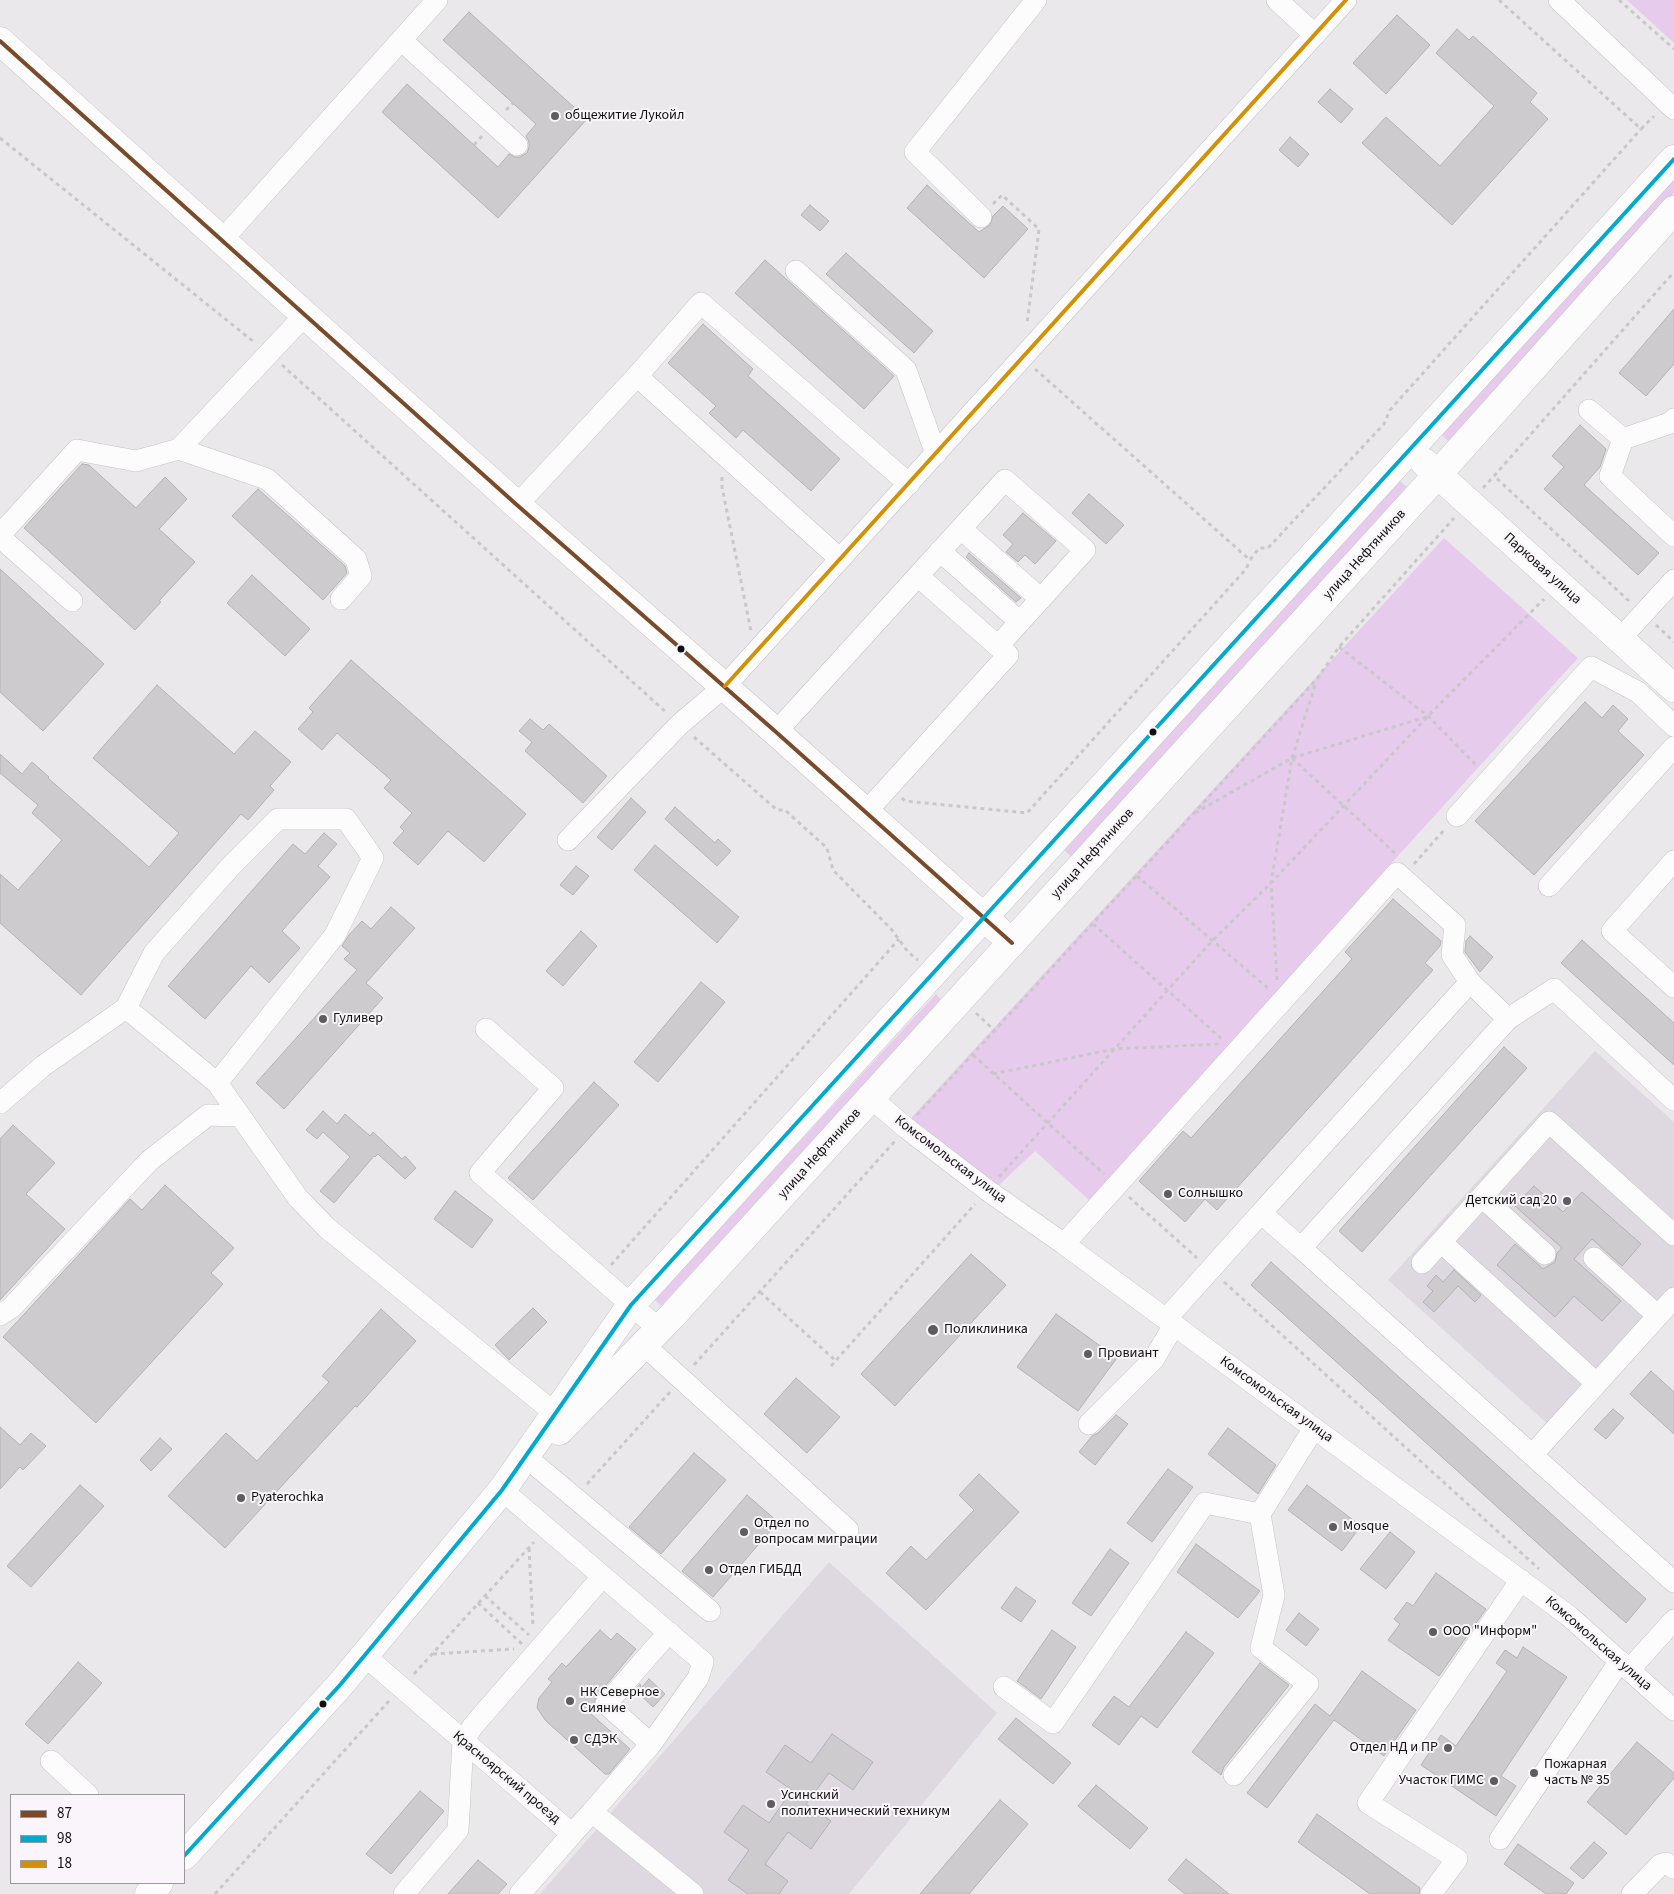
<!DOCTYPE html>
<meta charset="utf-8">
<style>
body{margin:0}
#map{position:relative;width:1674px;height:1894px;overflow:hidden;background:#ebe8ec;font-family:"Source Sans 3",sans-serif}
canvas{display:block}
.legend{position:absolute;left:10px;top:1794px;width:175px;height:90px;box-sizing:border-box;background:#f9f5fa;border:1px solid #9c999d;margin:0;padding:6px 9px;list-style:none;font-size:15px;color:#111011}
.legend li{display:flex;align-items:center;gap:10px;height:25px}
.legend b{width:25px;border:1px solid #9c999d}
</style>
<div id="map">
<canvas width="1674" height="1894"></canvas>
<ul class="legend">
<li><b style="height:6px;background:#7a4b2a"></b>87</li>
<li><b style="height:6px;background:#00a9ce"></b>98</li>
<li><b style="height:6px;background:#d49003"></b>18</li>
</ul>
</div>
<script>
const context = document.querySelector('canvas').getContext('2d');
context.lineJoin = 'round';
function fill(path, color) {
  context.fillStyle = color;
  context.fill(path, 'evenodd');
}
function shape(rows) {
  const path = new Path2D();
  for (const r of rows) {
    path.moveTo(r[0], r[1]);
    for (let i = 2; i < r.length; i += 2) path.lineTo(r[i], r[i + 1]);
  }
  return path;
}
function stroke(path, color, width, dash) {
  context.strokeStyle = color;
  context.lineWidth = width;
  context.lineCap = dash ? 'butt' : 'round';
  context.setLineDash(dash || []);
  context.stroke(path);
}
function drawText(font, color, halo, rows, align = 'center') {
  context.font = font + ' "Source Sans 3",sans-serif';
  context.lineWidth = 4;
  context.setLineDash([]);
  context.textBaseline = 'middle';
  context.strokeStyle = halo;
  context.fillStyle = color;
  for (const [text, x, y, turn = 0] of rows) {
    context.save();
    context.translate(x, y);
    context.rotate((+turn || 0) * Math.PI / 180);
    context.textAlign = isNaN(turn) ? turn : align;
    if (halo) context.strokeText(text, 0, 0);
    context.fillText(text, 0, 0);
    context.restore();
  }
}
fill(shape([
 [1595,1051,1674,1122,1674,1312,1562,1437,1388,1280],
 [829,1562,997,1713,849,1894,540,1894]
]), '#ded9e0');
fill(shape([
 [1627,0,1674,0,1674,43],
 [1674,177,1674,193,1448,441,1441,434],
 [1399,480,1407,487,1072,857,1064,850],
 [1444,538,1578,658,1386,869,1090,1201,1035,1151,996,1188,911,1118],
 [936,994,942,1001,661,1306,654,1299]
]), '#e6cbec');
const building = shape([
 [469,12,587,119,498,218,382,112,407,84,498,167,509,154,515,157,520,157,527,153,529,147,529,142,526,136,536,124,443,40,469,12],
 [1397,15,1430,45,1386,94,1353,63,1397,15],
 [1457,29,1469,40,1473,36,1537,93,1530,102,1548,119,1452,225,1362,143,1386,117,1440,166,1494,106,1436,53,1457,29],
 [1330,89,1353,109,1341,123,1318,102,1330,89],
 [1290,137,1309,154,1298,167,1279,150,1290,137],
 [927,185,979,232,990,225,993,216,1003,206,1028,229,984,278,907,208,927,185],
 [810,205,829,221,820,231,801,215,810,205],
 [846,253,933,331,914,353,826,274,846,253],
 [765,260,894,376,864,409,735,293,765,260],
 [1674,309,1674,364,1646,396,1619,373,1674,309],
 [703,324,753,369,748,376,840,459,811,491,743,430,736,438,709,413,716,406,668,363,703,324],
 [1580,425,1606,449,1600,467,1584,485,1659,553,1638,575,1544,489,1564,467,1552,456,1580,425],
 [82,464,89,465,136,508,165,477,187,499,159,529,195,562,159,601,161,602,135,630,24,528,82,464],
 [258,489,345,566,347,573,323,600,232,516,258,489],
 [1089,494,1124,525,1106,544,1072,513,1089,494],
 [1023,513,1056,541,1035,564,1025,555,1018,562,1006,552,1013,544,1003,535,1023,513],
 [969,553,1021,598,1016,602,966,557,969,553],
 [0,569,104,664,43,731,0,692,0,569],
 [252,575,310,629,285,656,227,603,252,575],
 [351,660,526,814,484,862,448,831,418,865,393,843,404,831,400,827,412,813,384,788,391,780,337,733,322,750,298,729,313,712,309,708,351,660],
 [157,685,234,754,255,731,291,762,270,786,274,790,248,820,241,814,81,995,0,923,0,874,18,890,62,840,32,813,38,805,0,773,0,754,22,774,32,762,49,777,48,778,149,867,179,833,93,758,157,685],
 [1585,702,1602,718,1613,705,1628,719,1618,731,1644,755,1534,875,1475,821,1585,702],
 [530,719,543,730,549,724,607,776,583,803,525,751,532,742,519,731,530,719],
 [631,798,646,812,612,850,597,837,631,798],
 [675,807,715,843,718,839,731,851,717,866,665,819,675,807],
 [324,833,337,844,318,866,330,877,282,931,300,948,269,983,251,966,205,1019,168,986,293,844,305,854,324,833],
 [655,845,739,917,717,943,634,870,655,845],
 [576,866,589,876,573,895,560,885,576,866],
 [1393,899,1441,941,1440,946,1425,963,1433,970,1217,1210,1205,1199,1185,1222,1139,1181,1183,1131,1191,1138,1352,959,1345,952,1393,899],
 [391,907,415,928,366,983,383,998,284,1109,256,1083,357,970,344,959,350,953,342,946,349,935,362,921,371,929,391,907],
 [581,931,597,946,563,986,546,971,581,931],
 [1470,936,1493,957,1480,972,1465,952,1466,941,1470,936],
 [1582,940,1674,1023,1674,1065,1561,963,1582,940],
 [701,982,725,1002,658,1082,634,1062,701,982],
 [1504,1047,1527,1068,1362,1252,1339,1231,1504,1047],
 [594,1082,619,1105,533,1200,508,1178,594,1082],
 [323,1111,337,1124,345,1114,370,1136,373,1132,402,1159,405,1156,416,1168,405,1179,378,1154,375,1157,374,1156,334,1203,320,1191,350,1157,323,1132,317,1139,306,1130,323,1111],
 [13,1125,55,1163,26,1194,65,1229,0,1300,0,1139,13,1125],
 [165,1185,234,1248,211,1273,223,1284,96,1423,3,1337,130,1199,142,1210,165,1185],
 [1534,1186,1563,1212,1582,1192,1641,1244,1622,1266,1592,1239,1574,1259,1621,1301,1602,1321,1574,1296,1555,1317,1497,1265,1515,1244,1543,1269,1555,1262,1557,1253,1562,1248,1515,1206,1534,1186],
 [455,1191,493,1220,472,1248,434,1219,455,1191],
 [971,1254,1006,1285,895,1406,861,1374,971,1254],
 [1271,1262,1646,1599,1626,1623,1251,1285,1271,1262],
 [1454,1270,1481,1295,1475,1302,1458,1286,1434,1312,1423,1302,1433,1291,1427,1286,1436,1275,1443,1282,1454,1270],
 [533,1308,547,1322,509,1360,495,1345,533,1308],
 [381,1309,416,1341,357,1407,355,1406,225,1548,168,1496,226,1433,257,1461,329,1382,322,1376,381,1309],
 [1056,1314,1117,1358,1078,1411,1017,1367,1056,1314],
 [1651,1371,1674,1392,1674,1434,1630,1394,1651,1371],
 [796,1378,840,1417,807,1453,764,1414,796,1378],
 [1613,1409,1624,1418,1606,1439,1594,1429,1613,1409],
 [1116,1415,1128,1424,1095,1465,1079,1452,1092,1436,1098,1433,1116,1415],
 [0,1427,20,1445,31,1433,46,1446,23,1470,20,1467,0,1489,0,1427],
 [1228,1428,1276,1465,1258,1494,1208,1454,1228,1428],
 [160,1438,172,1449,151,1471,140,1460,160,1438],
 [694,1453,726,1480,661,1554,629,1527,694,1453],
 [1168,1469,1193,1487,1152,1542,1127,1523,1168,1469],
 [979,1474,1019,1512,926,1610,886,1573,911,1546,926,1560,974,1510,959,1495,979,1474],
 [80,1485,104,1506,31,1587,7,1566,80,1485],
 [1307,1485,1361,1526,1342,1551,1288,1510,1307,1485],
 [747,1495,778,1522,713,1597,682,1571,747,1495],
 [1390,1532,1415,1552,1386,1589,1360,1569,1390,1532],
 [1196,1544,1260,1591,1238,1618,1177,1572,1196,1544],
 [1110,1549,1129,1563,1091,1616,1072,1603,1110,1549],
 [1436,1573,1486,1609,1439,1676,1388,1640,1400,1624,1394,1619,1407,1602,1413,1606,1436,1573],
 [1016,1587,1036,1601,1021,1622,1001,1608,1016,1587],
 [1299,1613,1319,1629,1306,1646,1286,1630,1299,1613],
 [600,1630,611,1640,617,1633,636,1649,597,1696,594,1702,594,1708,590,1713,630,1749,609,1774,605,1774,546,1721,537,1708,539,1698,552,1682,548,1679,562,1663,566,1667,600,1630],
 [1052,1630,1076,1647,1041,1699,1017,1681,1052,1630],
 [1186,1632,1214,1653,1157,1728,1141,1716,1119,1745,1092,1725,1114,1696,1129,1707,1186,1632],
 [1523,1647,1567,1677,1501,1776,1516,1786,1496,1816,1421,1765,1441,1735,1456,1746,1507,1671,1496,1663,1505,1650,1517,1658,1523,1647],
 [78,1662,102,1683,48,1744,25,1724,78,1662],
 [1260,1663,1289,1685,1224,1767,1221,1775,1192,1752,1260,1663],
 [1362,1671,1416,1710,1384,1756,1334,1720,1267,1808,1247,1793,1315,1704,1330,1716,1362,1671],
 [649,1679,665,1694,653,1707,635,1690,640,1684,641,1688,649,1679],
 [1016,1718,1071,1763,1053,1784,998,1739,1016,1718],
 [832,1734,873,1762,853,1790,829,1773,806,1804,831,1821,811,1849,788,1832,765,1864,788,1881,779,1894,748,1894,728,1880,749,1850,724,1832,743,1805,769,1823,792,1790,766,1772,785,1745,811,1763,832,1734],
 [1637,1742,1674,1773,1674,1778,1626,1835,1587,1802,1637,1742],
 [1096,1785,1148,1828,1130,1849,1078,1806,1096,1785],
 [420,1791,444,1811,391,1874,366,1854,420,1791],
 [1000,1800,1028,1824,969,1894,920,1894,1000,1800],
 [1317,1814,1420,1888,1419,1894,1370,1894,1298,1842,1317,1814],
 [1594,1842,1607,1853,1583,1879,1570,1868,1594,1842],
 [1518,1844,1574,1883,1566,1894,1546,1894,1504,1864,1518,1844],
 [1186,1859,1229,1894,1185,1894,1168,1880,1186,1859],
 [478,1860,507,1884,498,1894,448,1894,478,1860]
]);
fill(building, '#cdcbce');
stroke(building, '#b3b2b4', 1);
const minor = shape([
 [1277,0,1315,35],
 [1559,0,1674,109],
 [401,40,517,145],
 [981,217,915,152,1036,0],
 [222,240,437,0],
 [796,271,906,370,936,454],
 [305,315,179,449,267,479,356,559,361,576,341,599],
 [637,376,701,303,909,484],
 [1589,410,1623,439,1670,423,1674,419],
 [1623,439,1610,476,1674,536],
 [517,505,637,376,840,559],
 [961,529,1041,599],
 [0,535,77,450,136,461,179,449],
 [0,537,72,601],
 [940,551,1020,622],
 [1620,639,1674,580],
 [776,732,1005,480,1085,550,998,646],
 [866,812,1008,655,918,576],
 [1457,816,1591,667,1638,692,1674,726],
 [568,840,680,724,725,686,1346,0],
 [1674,861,1612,931,1674,987],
 [1549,886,1674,747],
 [126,1008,154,953,230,867,278,819,346,819,373,858,335,935,217,1083],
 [486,1029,553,1088,480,1173,660,1330],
 [871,1098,905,1127,987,1190,1064,1244,1569,1616,1674,1710],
 [0,1103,43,1066,126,1008,217,1083,298,1198,327,1228,567,1423],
 [1482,1197,1545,1254],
 [1261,1213,1470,982],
 [1441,1242,1596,1383],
 [1064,1244,1397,873,1455,925,1452,955,1470,982,1508,1019],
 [1301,1248,1674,1582],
 [1594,1258,1658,1316],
 [1422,1263,1549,1122,1674,1235],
 [0,1315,11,1308,149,1161,208,1115,240,1116],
 [1166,1319,1261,1213,1301,1248,1508,1019,1554,989,1674,1100],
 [644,1345,848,1530],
 [1089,1424,1154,1359,1174,1325],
 [1532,1455,1674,1298],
 [526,1457,710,1611],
 [502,1490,703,1662,698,1678,651,1744,592,1812],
 [365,1656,572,1834,592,1812,693,1894],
 [1629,1670,1674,1620],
 [1004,1687,1053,1723,1205,1503,1260,1514,1314,1428],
 [651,1744,606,1704,669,1632],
 [51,1761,88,1795],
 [1234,1775,1308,1684,1261,1648,1274,1595,1260,1514],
 [1500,1839,1620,1661],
 [404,1894,458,1830,463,1742,473,1726,603,1576],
 [520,1894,572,1834],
 [1431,1894,1457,1859,1368,1803,1521,1580],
 [1632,1894,1660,1865,1666,1863,1674,1868]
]);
const major = shape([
 [0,41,305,315,517,505,776,732,998,930],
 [1424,462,1674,688],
 [559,1431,672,1316,1438,474,1674,210],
 [184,1856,340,1685,502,1490,631,1305,1674,159],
 [149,1894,159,1883]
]);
stroke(minor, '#c6c4c6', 22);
stroke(major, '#c6c4c6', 29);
stroke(shape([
 [1499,0,1641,129,1654,116],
 [1619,0,1674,49],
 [506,110,513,103],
 [0,138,254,342],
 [474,145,482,136],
 [993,204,1002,195,1039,229,1027,324],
 [282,365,667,713],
 [1035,369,1250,560,1259,548,1268,548,1384,424,1390,410,1641,129],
 [722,477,722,487,751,631],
 [1483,488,1494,476],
 [1629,601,1494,476,1674,272],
 [1656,625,1674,642],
 [1339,647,1428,716,1477,766],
 [694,737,777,810,785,810,827,848,833,870,892,930,908,952,918,960],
 [1292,758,1397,855],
 [902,798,905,801,1027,813,1246,569,1250,560],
 [1195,813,1292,758,1426,717],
 [1414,864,1445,829],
 [1137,876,1269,989],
 [1093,924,1223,1040],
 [1277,980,1271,883,1292,758,1316,682],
 [976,1013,995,1031],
 [973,1055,1104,1174],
 [993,1074,1114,1049,1219,1044],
 [917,1115,1317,679,1339,647,1454,518],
 [999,1177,1213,940,1271,883,1428,716,1544,599],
 [1129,1197,1197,1258],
 [611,1265,899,939],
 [1224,1282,1539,1569],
 [760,1292,836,1361],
 [694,1365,895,1141],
 [831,1366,975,1204],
 [587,1484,670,1392],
 [529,1548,533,1627],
 [485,1596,529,1635],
 [478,1603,522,1644],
 [433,1654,514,1649],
 [414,1674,534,1542],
 [215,1894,389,1701]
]), '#c9c8c9', 3, [4, 4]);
stroke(minor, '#fcfcfc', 21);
stroke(major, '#fcfcfc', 28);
stroke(shape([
 [0,41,305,315,517,505,776,732,1012,943]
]), '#7a4b2a', 4);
stroke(shape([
 [184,1856,340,1685,502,1490,631,1305,1674,159]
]), '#00a9ce', 4);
stroke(shape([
 [725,686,1346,0]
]), '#d49003', 4);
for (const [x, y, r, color] of [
 [555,116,5,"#5d5c5e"],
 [681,649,4.5,"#111011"],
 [1153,732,4.5,"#111011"],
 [323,1019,5,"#5d5c5e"],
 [1168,1194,5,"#5d5c5e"],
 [1567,1201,5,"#5d5c5e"],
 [933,1330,6,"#5d5c5e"],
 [1088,1354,5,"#5d5c5e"],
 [241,1498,5,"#5d5c5e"],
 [1333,1527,5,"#5d5c5e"],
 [744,1532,5,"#5d5c5e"],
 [709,1570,5,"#5d5c5e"],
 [1433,1632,5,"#5d5c5e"],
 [570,1701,5,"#5d5c5e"],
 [323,1704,4.5,"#111011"],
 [574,1740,5,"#5d5c5e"],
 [1448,1748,5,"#5d5c5e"],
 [1534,1773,5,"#5d5c5e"],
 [1494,1781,5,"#5d5c5e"],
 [771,1804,5,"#5d5c5e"]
]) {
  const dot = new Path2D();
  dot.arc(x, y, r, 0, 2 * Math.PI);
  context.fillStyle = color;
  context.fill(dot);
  stroke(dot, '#f9f5fa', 2);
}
drawText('14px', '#111011', '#f9f5fa', [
 ["общежитие Лукойл",565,116],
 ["Гуливер",333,1019],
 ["Солнышко",1178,1194],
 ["Детский сад 20",1557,1201,"right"],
 ["Поликлиника",944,1330],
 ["Провиант",1098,1354],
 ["Pyaterochka",251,1498],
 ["Отдел по",754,1524],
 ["вопросам миграции",754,1540],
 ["Mosque",1343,1527],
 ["Отдел ГИБДД",719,1570],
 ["ООО \"Информ\"",1443,1632],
 ["НК Северное",580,1693],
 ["Сияние",580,1709],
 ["СДЭК",584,1740],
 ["Отдел НД и ПР",1438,1748,"right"],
 ["Пожарная",1544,1765],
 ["часть № 35",1544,1781],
 ["Участок ГИМС",1484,1781,"right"],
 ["Усинский",781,1796],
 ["политехнический техникум",781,1812]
], 'left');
drawText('14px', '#111011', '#f9f5fa', [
 ["улица Нефтяников",1365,555,-48],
 ["Парковая улица",1542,569,42],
 ["улица Нефтяников",1093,854,-48],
 ["улица Нефтяников",820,1154,-48],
 ["Комсомольская улица",950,1160,37],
 ["Комсомольская улица",1276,1400,36],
 ["Комсомольская улица",1598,1644,41],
 ["Красноярский проезд",506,1778,40]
]);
</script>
